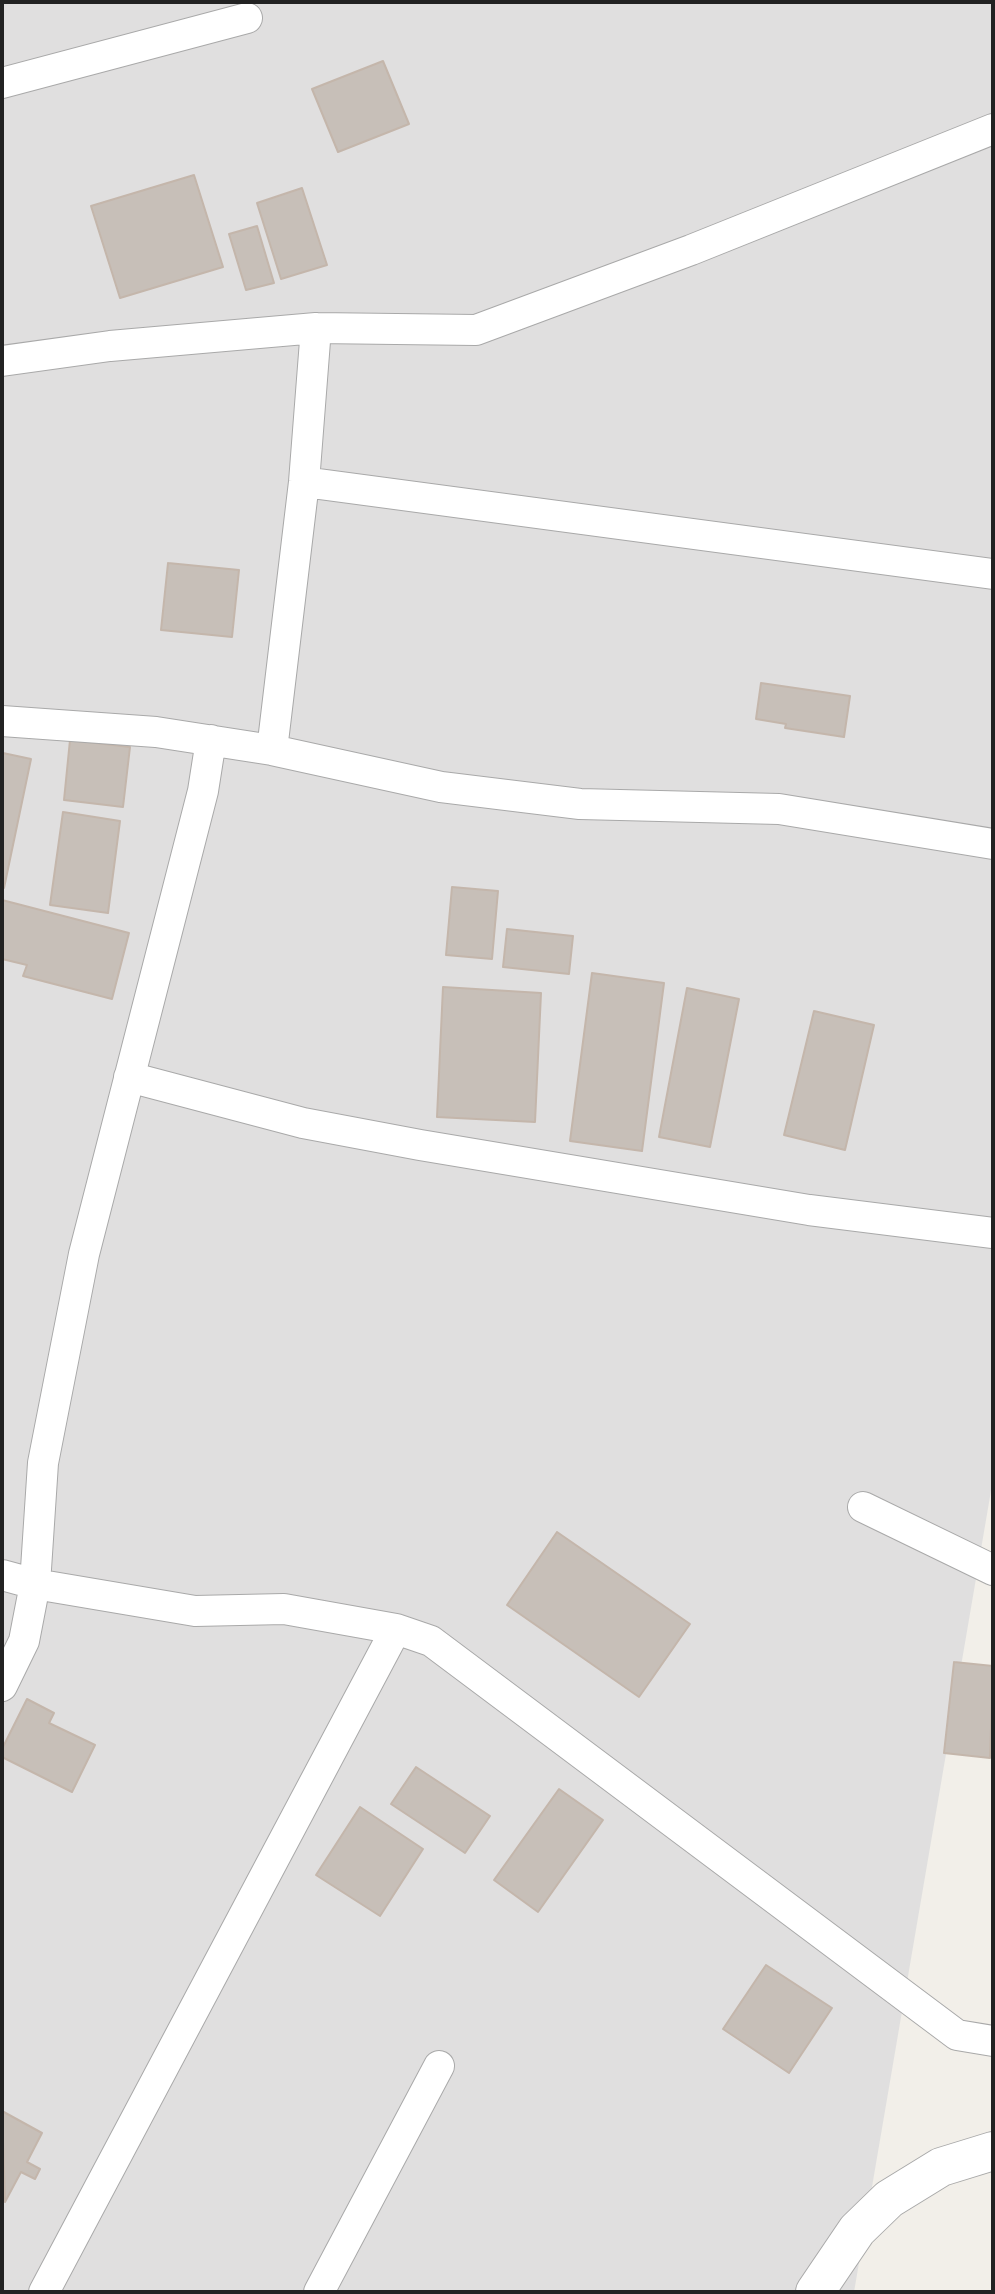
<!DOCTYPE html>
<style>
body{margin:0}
#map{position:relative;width:995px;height:2294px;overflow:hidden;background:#f2efe9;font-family:Cabin,sans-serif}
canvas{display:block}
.frame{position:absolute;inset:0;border:4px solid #222;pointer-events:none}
</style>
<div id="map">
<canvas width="995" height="2294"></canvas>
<div class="frame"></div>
</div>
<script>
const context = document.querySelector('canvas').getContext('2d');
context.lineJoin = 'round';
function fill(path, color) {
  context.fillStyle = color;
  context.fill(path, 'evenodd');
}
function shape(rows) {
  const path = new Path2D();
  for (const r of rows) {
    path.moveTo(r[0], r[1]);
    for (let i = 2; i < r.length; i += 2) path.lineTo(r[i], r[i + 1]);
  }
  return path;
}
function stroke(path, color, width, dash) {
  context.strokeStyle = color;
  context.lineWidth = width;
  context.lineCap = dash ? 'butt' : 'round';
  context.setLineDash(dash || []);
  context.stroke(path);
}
fill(shape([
 [2,2,993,2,993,1479,854,2292,2,2292]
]), '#e0dfdf');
const building = shape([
 [383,61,409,124,338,152,312,89,383,61],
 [194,175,223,267,120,298,91,206,194,175],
 [302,188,327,265,281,279,257,203,302,188],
 [257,226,274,283,246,290,229,234,257,226],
 [168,563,239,570,232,637,161,630,168,563],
 [761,683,850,696,844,737,785,728,786,724,756,719,761,683],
 [70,740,130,747,123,807,64,800,70,740],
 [3,753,31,759,4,888,2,888,3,753],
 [63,812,120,821,108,913,50,905,63,812],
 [452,887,498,891,492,959,446,955,452,887],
 [2,900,129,933,112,999,23,976,27,965,2,959,2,900],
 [507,929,573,936,569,974,503,967,507,929],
 [592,973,664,983,642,1151,570,1141,592,973],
 [443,987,541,993,535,1122,437,1117,443,987],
 [687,988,739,999,710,1147,659,1137,687,988],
 [814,1011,874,1025,845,1150,784,1135,814,1011],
 [557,1532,690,1624,639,1697,507,1605,557,1532],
 [954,1662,993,1666,990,1758,944,1753,954,1662],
 [27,1699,54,1713,49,1723,95,1745,72,1792,2,1757,2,1749,27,1699],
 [416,1767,490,1816,465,1853,391,1804,416,1767],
 [559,1789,603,1820,538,1912,494,1880,559,1789],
 [360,1807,423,1849,380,1916,316,1875,360,1807],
 [766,1965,832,2008,789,2073,723,2029,766,1965],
 [2,2111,42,2133,27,2162,40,2169,35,2179,21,2172,5,2202,2,2111]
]);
fill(building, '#c7bfb8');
stroke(building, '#c4b6ab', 2);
const minor = shape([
 [2,83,247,18],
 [2,361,110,346,316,328,476,330,691,250,993,129],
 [304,482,993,574],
 [2,721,156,732,272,750,441,787,580,804,779,809,993,844],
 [272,750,304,482,316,328],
 [129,1077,303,1123,420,1145,809,1210,993,1233],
 [863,1507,993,1570],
 [2,1575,35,1584,195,1611,284,1609,396,1629,431,1641,957,2035,993,2041],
 [2,1686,24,1641,35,1584,43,1463,84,1254,203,791,211,740],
 [44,2292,396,1629],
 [319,2292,439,2066]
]);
const tertiary = shape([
 [815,2292,857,2230,889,2199,941,2167,993,2151]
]);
stroke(minor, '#a9a9a9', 32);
stroke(tertiary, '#a9a9a9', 40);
stroke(minor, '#fff', 30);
stroke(tertiary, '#fff', 38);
</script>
